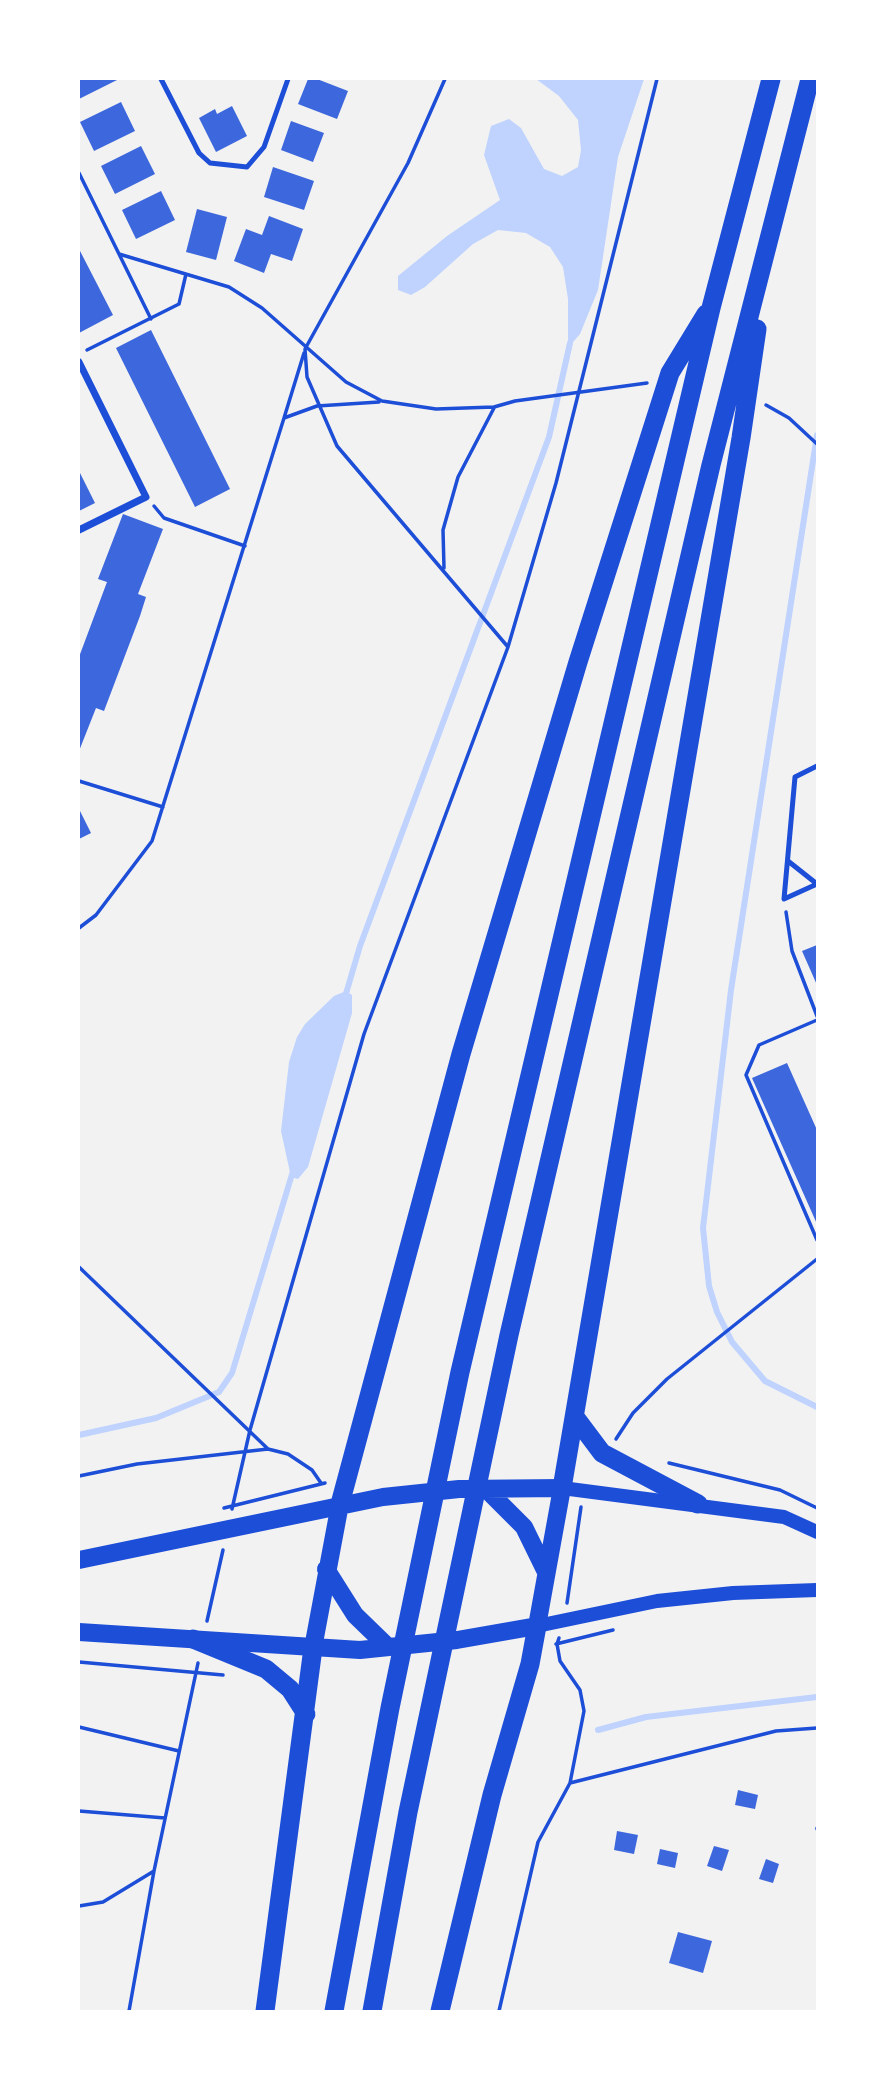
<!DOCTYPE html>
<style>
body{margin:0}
#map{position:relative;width:896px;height:2090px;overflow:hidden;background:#f2f2f2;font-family:Ubuntu,sans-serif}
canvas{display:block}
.frame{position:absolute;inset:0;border:80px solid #fff;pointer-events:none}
</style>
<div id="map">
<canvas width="896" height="2090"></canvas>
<div class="frame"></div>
</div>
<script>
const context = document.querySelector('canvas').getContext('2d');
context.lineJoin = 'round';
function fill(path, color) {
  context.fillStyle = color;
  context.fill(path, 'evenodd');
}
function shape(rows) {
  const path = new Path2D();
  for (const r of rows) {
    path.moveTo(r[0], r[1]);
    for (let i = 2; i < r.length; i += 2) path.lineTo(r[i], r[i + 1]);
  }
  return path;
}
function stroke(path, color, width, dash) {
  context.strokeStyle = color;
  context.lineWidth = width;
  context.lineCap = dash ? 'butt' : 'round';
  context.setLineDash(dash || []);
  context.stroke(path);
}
fill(shape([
 [536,79,644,79,618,157,598,290,580,334,568,348,568,299,563,267,550,247,526,233,498,230,473,244,425,287,411,295,398,290,398,276,447,236,500,200,484,155,491,126,509,119,521,128,544,169,562,176,578,167,581,150,578,120,559,96],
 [346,991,352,995,352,1013,308,1167,298,1179,291,1177,281,1131,289,1062,297,1037,305,1024,334,996]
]), '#bfd3fe');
stroke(shape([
 [817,435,731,990,703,1228,709,1286,717,1312,732,1342,765,1381,817,1407],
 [345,997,360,946,549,437,570,343],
 [79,1435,156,1418,219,1392,232,1373,293,1171],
 [598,1730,646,1717,817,1697]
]), '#bfd3fe', 6);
fill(shape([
 [79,79,119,79,79,99],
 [308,79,317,79,348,91,337,119,298,104],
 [121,102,135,131,94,151,80,122],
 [232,106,247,136,216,152,199,118,215,109,217,114],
 [291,121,324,133,313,162,281,150],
 [141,146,155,174,115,194,101,166],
 [273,167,314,181,304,210,264,197],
 [161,191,175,220,136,239,122,210],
 [197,209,227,217,216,260,186,252],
 [269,216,303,229,292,261,271,254,264,273,234,261,246,229,262,235],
 [79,249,113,315,79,333],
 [151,330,230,489,195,507,116,348],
 [79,471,95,503,79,511],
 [123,514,163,529,138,594,146,597,140,616,104,711,96,708,79,751,79,657,107,582,98,579],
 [79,809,91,833,79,839],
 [817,945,817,985,802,951],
 [787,1063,817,1130,817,1224,752,1078],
 [738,1790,758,1795,755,1809,735,1805],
 [617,1831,638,1835,634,1854,614,1850],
 [714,1846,729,1850,722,1871,707,1866],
 [660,1849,678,1853,675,1868,657,1864],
 [766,1859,779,1864,773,1883,759,1879],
 [678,1932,712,1941,703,1973,669,1963]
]), '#3d67dc');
stroke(shape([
 [445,79,408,163,305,349,307,377,337,446,508,647],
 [79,173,119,254,229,287,262,308,346,382,382,401,436,409,494,407,515,401,647,383],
 [119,254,151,319],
 [87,350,179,304,186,274],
 [766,405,789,418,817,444],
 [284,418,304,353],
 [154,506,164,518,245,546],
 [444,568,443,530,458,477,494,408],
 [79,781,163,807],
 [786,912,792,951,817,1016],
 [79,928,96,915,152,841,284,418,317,406,379,402],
 [817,1020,759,1045,746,1075,817,1240],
 [79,1267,268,1449],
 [616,1439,633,1413,667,1379,817,1259],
 [669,1463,780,1490,817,1508],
 [79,1476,137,1464,268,1449,288,1454,312,1470,321,1483],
 [224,1508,325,1483],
 [232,1509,250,1430,364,1034,508,647,556,483,657,79],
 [567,1603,581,1507],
 [207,1621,223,1550],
 [559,1638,557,1644,560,1661,580,1690,584,1711,570,1783,776,1731,817,1728],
 [556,1644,613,1630],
 [79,1662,223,1675],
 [79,1727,179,1751],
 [79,1811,165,1818],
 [817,1829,817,1828],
 [79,1906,103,1902,154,1871],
 [129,2011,154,1871,198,1663],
 [499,2011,538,1842,570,1783]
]), '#1d4ed8', 3.5);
stroke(shape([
 [161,79,199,153,210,163,247,167,264,147,288,79],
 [788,861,817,884,784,899,795,777,817,766]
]), '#1d4ed8', 5);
stroke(shape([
 [79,362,146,497,79,530]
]), '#1d4ed8', 7);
stroke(shape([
 [562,1488,784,1517,817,1532],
 [537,1626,657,1601,733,1593,817,1590]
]), '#1d4ed8', 14);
stroke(shape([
 [485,1488,524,1527,546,1572],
 [79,1560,383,1497,459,1489,562,1488,537,1626,457,1640,360,1650,79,1632],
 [326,1569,355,1615,388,1647],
 [313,1648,340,1504]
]), '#1d4ed8', 18);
stroke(shape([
 [575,1417,602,1453,698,1504],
 [562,1488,741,438,757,329],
 [340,1504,461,1054,578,662,670,373,706,314],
 [193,1639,266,1669,290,1689,306,1714],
 [265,2011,313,1648],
 [334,2011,390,1708,460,1372,711,308,771,79],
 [372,2011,408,1812,509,1335,711,465,810,79],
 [440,2011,492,1795,530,1664,537,1626]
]), '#1d4ed8', 19);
</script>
